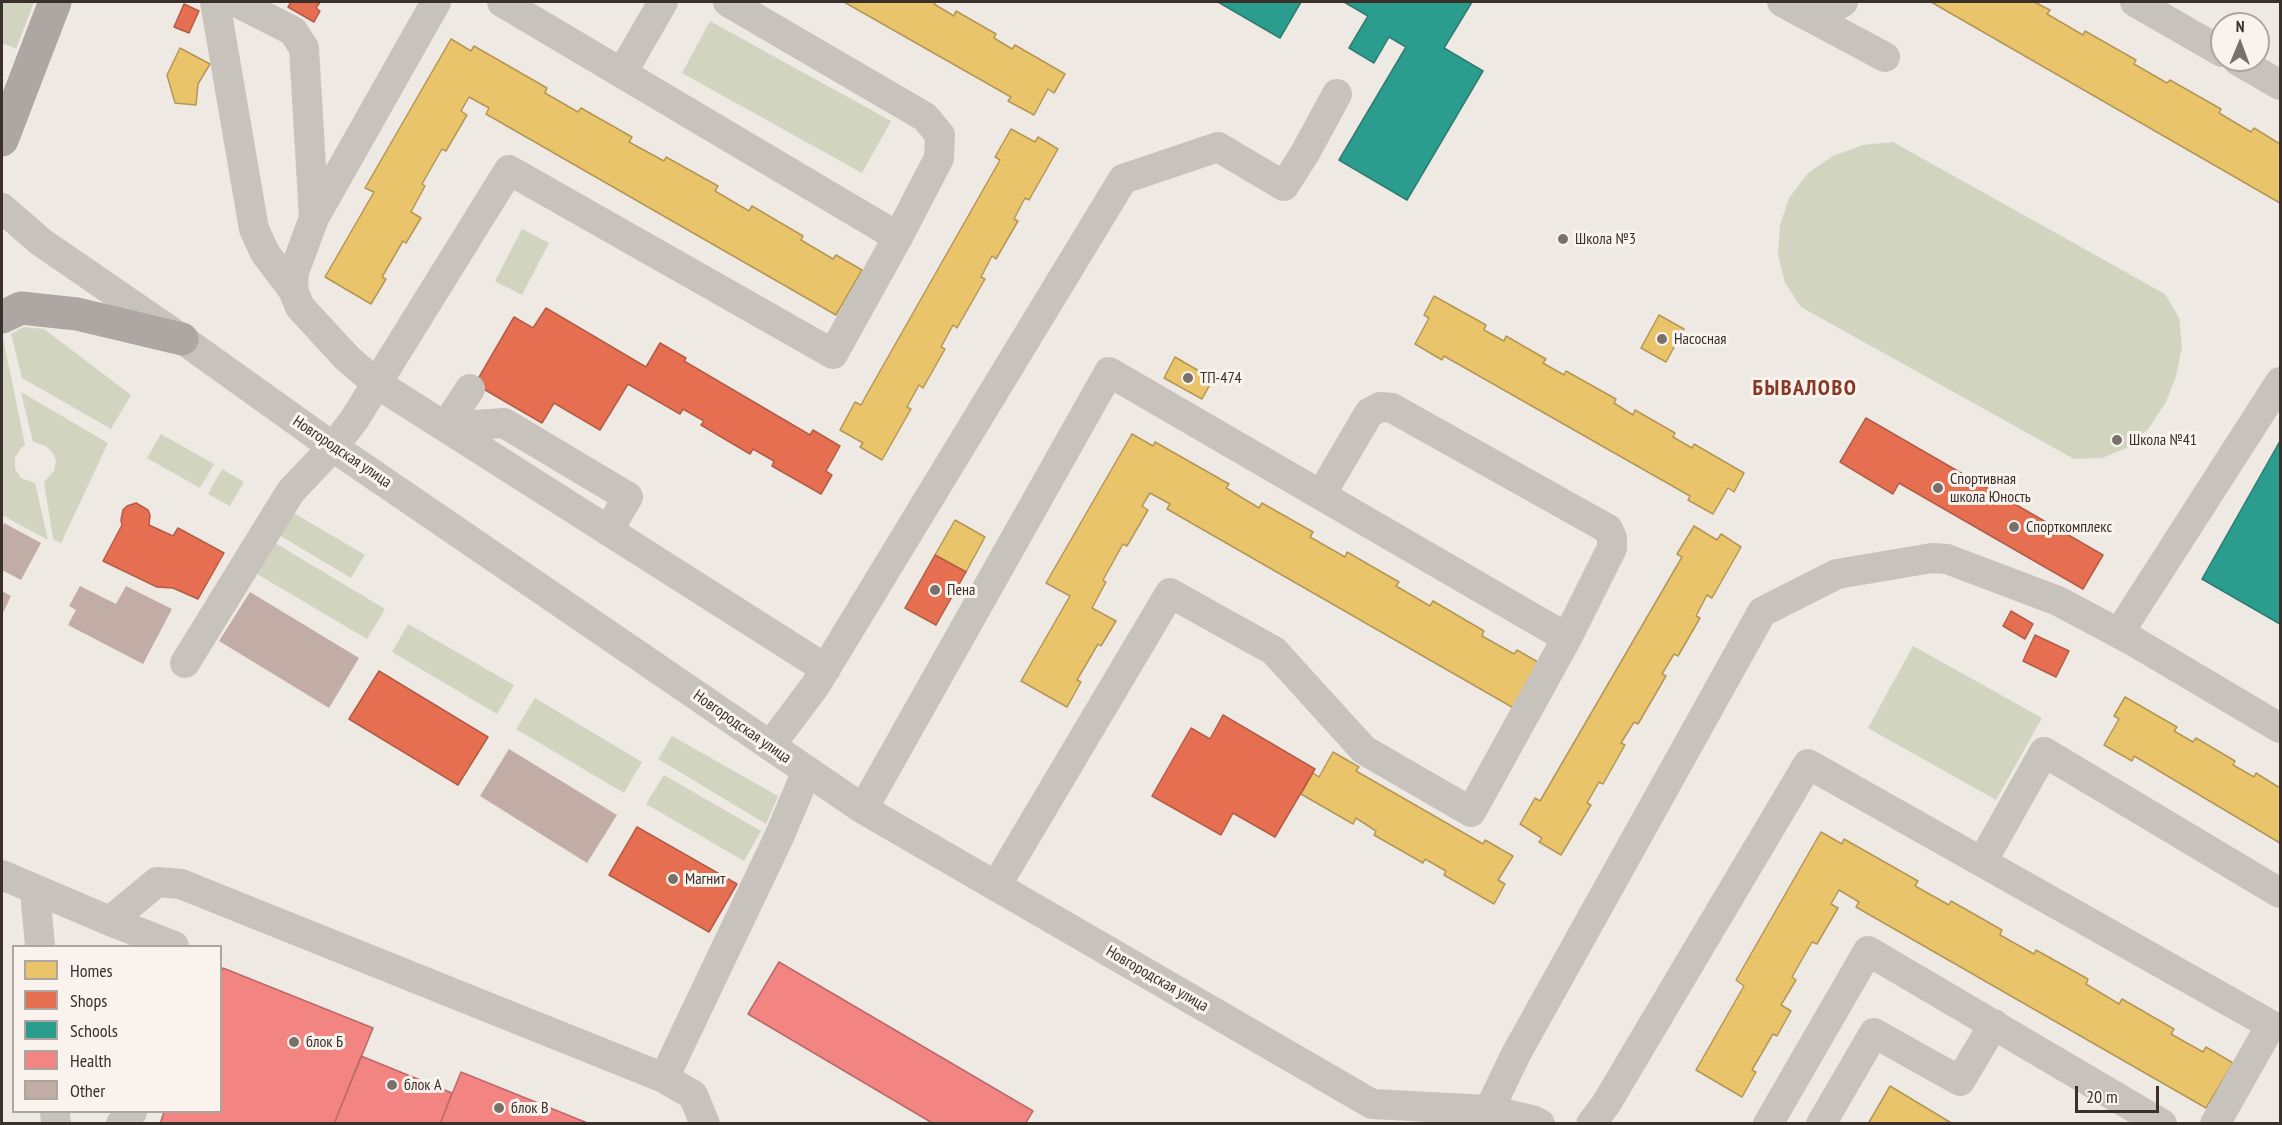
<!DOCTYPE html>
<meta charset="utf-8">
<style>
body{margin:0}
#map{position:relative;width:2282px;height:1125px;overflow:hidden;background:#efe9e4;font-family:"PT Sans Narrow",sans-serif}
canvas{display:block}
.frame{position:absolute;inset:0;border:3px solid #392f2b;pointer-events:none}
.legend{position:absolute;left:12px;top:945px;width:210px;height:168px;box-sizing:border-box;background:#faf3ed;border:2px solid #ada59f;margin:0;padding:8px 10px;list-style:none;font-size:18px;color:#392f2b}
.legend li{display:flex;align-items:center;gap:12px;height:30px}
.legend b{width:30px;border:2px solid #ada59f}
.north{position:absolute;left:2210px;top:12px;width:60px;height:60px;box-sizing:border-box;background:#faf3ed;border:2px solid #ada59f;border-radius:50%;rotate:1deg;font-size:16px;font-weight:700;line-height:24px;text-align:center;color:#392f2b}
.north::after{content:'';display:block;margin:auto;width:21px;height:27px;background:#79706c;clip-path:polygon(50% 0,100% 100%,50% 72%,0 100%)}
.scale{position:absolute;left:2075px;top:1086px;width:84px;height:27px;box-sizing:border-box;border:3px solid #392f2b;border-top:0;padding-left:8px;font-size:18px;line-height:21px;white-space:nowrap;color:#392f2b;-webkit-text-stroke:4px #faf3ed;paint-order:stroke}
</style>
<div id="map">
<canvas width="2282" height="1125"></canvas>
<div class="frame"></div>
<ul class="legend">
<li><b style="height:16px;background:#e9c46a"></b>Homes</li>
<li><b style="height:16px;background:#e76f51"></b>Shops</li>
<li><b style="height:16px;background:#2a9d8f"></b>Schools</li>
<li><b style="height:16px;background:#f28482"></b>Health</li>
<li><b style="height:16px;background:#c2ada6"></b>Other</li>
</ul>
<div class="north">N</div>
<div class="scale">20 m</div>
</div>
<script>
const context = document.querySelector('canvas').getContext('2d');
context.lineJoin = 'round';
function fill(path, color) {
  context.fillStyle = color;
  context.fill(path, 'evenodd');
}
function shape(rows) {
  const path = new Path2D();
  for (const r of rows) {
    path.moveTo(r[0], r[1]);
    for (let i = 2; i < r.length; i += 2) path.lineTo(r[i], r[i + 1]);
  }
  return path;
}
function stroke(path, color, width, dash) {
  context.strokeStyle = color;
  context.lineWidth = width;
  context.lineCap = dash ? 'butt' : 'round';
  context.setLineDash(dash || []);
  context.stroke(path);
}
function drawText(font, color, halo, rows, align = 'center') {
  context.font = font + ' "PT Sans Narrow",sans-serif';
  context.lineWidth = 6;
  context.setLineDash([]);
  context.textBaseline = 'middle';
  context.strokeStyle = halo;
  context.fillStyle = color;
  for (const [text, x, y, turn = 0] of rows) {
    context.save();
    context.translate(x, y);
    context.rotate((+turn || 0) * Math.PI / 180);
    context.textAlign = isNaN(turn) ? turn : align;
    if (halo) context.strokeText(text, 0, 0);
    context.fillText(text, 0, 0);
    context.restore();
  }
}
fill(shape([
 [2,2,34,2,16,49,2,43],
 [710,21,891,121,862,173,682,73],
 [1893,142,2165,294,2179,318,2182,347,2176,376,2166,402,2149,428,2129,447,2102,458,2074,459,1801,307,1785,283,1778,255,1780,225,1789,198,1808,173,1833,156,1863,145],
 [522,229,549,243,522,295,495,281],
 [24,327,44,329,131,395,111,429,22,378,11,334],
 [3,338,25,445,20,449,15,458,15,469,21,478,35,483,48,540,2,515],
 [21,392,108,443,61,543,53,539,44,482,54,471,56,461,53,453,46,446,33,442],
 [161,434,214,464,200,488,147,458],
 [222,469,244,482,230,506,208,494],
 [292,512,365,555,351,578,279,535],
 [275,543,385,609,367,639,257,574],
 [408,624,514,685,497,714,392,652],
 [1913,646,2042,718,1996,800,1868,728],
 [535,698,642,762,624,793,516,729],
 [672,736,778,796,766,824,658,759],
 [664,775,761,831,744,861,646,804]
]), '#d1d4bf');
const homes = shape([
 [844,2,936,2,934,4,954,16,956,11,996,34,994,38,1012,49,1015,45,1065,74,1054,93,1048,89,1034,115,1008,101,1011,97,844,2],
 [1931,2,2034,2,2050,10,2047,14,2083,35,2085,31,2136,60,2134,64,2167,83,2170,80,2221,109,2219,113,2251,132,2254,128,2280,144,2280,203,1931,2],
 [451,39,471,51,474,46,547,88,545,93,578,112,581,108,632,137,629,142,664,161,666,157,718,186,715,191,749,211,752,206,803,236,801,240,833,259,836,255,862,270,836,315,486,114,489,108,469,97,461,111,467,115,446,151,442,149,422,184,425,186,411,212,421,218,406,243,403,241,382,277,386,279,371,304,325,277,374,192,365,188,451,39],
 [180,48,210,64,198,84,196,105,175,103,167,75,180,48],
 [1011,129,1035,142,1038,137,1058,149,1029,200,1025,198,1014,219,1018,221,996,259,992,256,981,277,985,279,957,328,953,325,941,347,945,349,923,388,919,385,907,407,911,409,882,460,860,447,863,443,840,430,855,402,861,405,867,394,1000,160,995,157,1011,129],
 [1434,296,1486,325,1484,330,1504,341,1506,336,1546,359,1543,363,1564,375,1566,371,1616,399,1614,403,1633,415,1635,410,1675,433,1673,437,1692,448,1694,444,1744,473,1734,492,1728,488,1713,514,1688,500,1690,496,1444,356,1442,360,1415,344,1429,318,1424,315,1434,296],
 [1659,315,1684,329,1666,362,1641,348,1659,315],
 [1175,357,1213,379,1202,399,1164,378,1175,357],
 [1132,434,1153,446,1155,442,1229,484,1226,488,1259,508,1262,503,1313,532,1310,537,1345,557,1347,552,1399,582,1396,586,1430,606,1433,601,1484,631,1482,636,1514,654,1517,650,1543,665,1517,710,1167,509,1170,504,1150,493,1142,506,1148,510,1127,546,1123,544,1103,580,1106,582,1092,608,1116,621,1101,646,1098,644,1077,680,1081,682,1067,707,1021,681,1070,596,1046,583,1132,434],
 [955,520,985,537,966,572,935,555,955,520],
 [1694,526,1717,540,1721,534,1741,547,1712,598,1707,595,1696,616,1700,618,1678,656,1674,654,1662,674,1666,676,1638,724,1634,722,1621,743,1625,745,1603,784,1599,782,1587,803,1591,805,1561,855,1539,842,1542,838,1520,824,1535,798,1540,801,1682,557,1677,554,1694,526],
 [2125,697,2177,727,2174,731,2193,742,2196,738,2235,761,2233,765,2254,777,2256,773,2280,788,2280,843,2134,756,2132,761,2104,745,2119,719,2114,716,2125,697],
 [1333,752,1359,767,1356,771,1483,844,1485,840,1513,856,1498,880,1505,884,1494,904,1444,875,1446,871,1425,859,1423,863,1374,835,1376,831,1356,818,1353,824,1301,794,1313,773,1319,777,1333,752],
 [1821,832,1842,844,1844,839,1918,881,1915,886,1949,905,1951,901,2002,930,2000,935,2034,954,2036,950,2088,979,2086,984,2119,1004,2122,999,2174,1029,2171,1034,2203,1052,2206,1047,2233,1063,2206,1108,1856,907,1859,902,1839,890,1831,904,1838,908,1817,944,1812,942,1792,977,1796,980,1781,1005,1791,1011,1777,1036,1773,1034,1752,1070,1756,1072,1742,1097,1696,1070,1744,986,1736,980,1821,832],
 [1890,1086,1953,1124,1868,1124,1890,1086]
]);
fill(homes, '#e9c46a');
stroke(homes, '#b49757', 1.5);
const shops = shape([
 [291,2,320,2,316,8,320,11,314,22,288,7,291,2],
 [184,4,199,11,189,33,174,27,184,4],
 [546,308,646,367,660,343,686,358,684,361,810,435,813,430,840,446,826,471,832,475,821,494,772,466,774,461,753,449,750,454,701,425,704,421,683,409,680,414,628,384,600,430,554,403,542,423,475,384,514,317,533,328,546,308],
 [1866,418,2103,555,2083,589,1899,483,1893,494,1840,462,1866,418],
 [136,503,148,510,150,515,149,525,173,536,178,528,224,553,198,599,173,588,157,587,103,561,122,525,121,520,123,510,127,506,136,503],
 [935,555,966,572,936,625,905,608,935,555],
 [2011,611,2033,624,2025,639,2003,626,2011,611],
 [2035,635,2069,651,2056,677,2023,661,2035,635],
 [379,671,488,737,458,785,349,719,379,671],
 [1223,715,1315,769,1275,837,1233,813,1221,835,1152,796,1191,728,1210,739,1223,715],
 [637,827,737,884,709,932,609,875,637,827]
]);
fill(shops, '#e76f51');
stroke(shops, '#b35c46', 1.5);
const schools = shape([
 [1218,2,1301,2,1280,38,1218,2],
 [1344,2,1472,2,1444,48,1483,71,1407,200,1339,160,1406,47,1389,37,1374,63,1349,48,1368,16,1344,2],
 [2280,441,2280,624,2202,579,2280,441]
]);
fill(schools, '#2a9d8f');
stroke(schools, '#2e7c71', 1.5);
const health = shape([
 [779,962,1033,1111,1025,1124,934,1124,748,1014,779,962],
 [223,968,373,1028,334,1124,160,1124,164,1112,220,1112,220,975,223,968],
 [361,1056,452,1093,440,1124,334,1124,361,1056],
 [461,1072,590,1124,440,1124,461,1072]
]);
fill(health, '#f28482');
stroke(health, '#ba6a68', 1.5);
fill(shape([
 [4,523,41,543,21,580,2,570,2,528],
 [80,586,116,604,126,586,172,609,143,664,68,625,76,610,69,606],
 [2,591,11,596,2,615],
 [250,592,359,658,329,708,219,641],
 [509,749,617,815,587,863,480,796]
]), '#c2ada6');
stroke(shape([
 [215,2,254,229,265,253,293,290],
 [236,2,293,31,304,48,314,218],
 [436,2,314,218,294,272,293,290,300,307,347,358,376,383,826,669],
 [728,2,925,117,940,135,939,158,898,237],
 [1782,2,1885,57],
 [2135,2,2222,52],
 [1815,19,1843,2],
 [2237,60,2280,85],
 [622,73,663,2],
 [2,208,41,242,182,339,333,447,863,809,1372,1104,1489,1110,1532,1120,1540,1124],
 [445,427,504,423,628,497,608,531],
 [445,427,470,389],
 [2119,633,2280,382],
 [185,663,291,491,333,447,354,420,509,170,833,354,898,237,502,2],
 [770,746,815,686,1123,179,1218,147,1284,186,1305,153,1337,94],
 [863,809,1109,372,1567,638],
 [1982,862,2044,752,2280,893],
 [2,875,110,921,157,882,181,884,664,1078,779,837,807,771],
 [996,886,1170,593,1274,651,1364,750,1471,812,1567,638,1612,548,1612,538,1608,529,1392,408,1380,407,1369,413,1321,495],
 [35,891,40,946],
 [110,921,174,946],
 [664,1078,693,1095,705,1124],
 [1489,1110,1516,1054,1762,612,1837,574,1932,558,1947,559,2058,601,2135,642,2280,728],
 [55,1112,56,1124],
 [121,1124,132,1112],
 [1591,1124,1606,1104,1808,764,2271,1025,2215,1124],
 [1768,1124,1868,951,2162,1124],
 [1821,1124,1874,1033,1960,1081,1994,1024]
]), '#c8c2bd', 30);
stroke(shape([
 [2,140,55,2],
 [2,317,21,308,77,314,182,339]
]), '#ada6a2', 33);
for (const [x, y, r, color] of [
 [1563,239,6,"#79706c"],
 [1662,339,6,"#79706c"],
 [1188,378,6,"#79706c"],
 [2117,440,6,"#79706c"],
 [1938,488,6,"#79706c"],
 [2014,527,6,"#79706c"],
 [935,590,6,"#79706c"],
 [673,879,6,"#79706c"],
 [294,1042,6,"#79706c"],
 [392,1085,6,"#79706c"],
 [499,1108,6,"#79706c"]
]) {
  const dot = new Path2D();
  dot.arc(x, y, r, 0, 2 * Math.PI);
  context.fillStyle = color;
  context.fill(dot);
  stroke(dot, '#faf3ed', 2);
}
drawText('16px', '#392f2b', '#faf3ed', [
 ["Школа №3",1575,239],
 ["Насосная",1674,339],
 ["ТП-474",1200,378],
 ["Школа №41",2129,440],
 ["Спортивная",1950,479],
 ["школа Юность",1950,497],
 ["Спорткомплекс",2026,527],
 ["Пена",947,590],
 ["Магнит",685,879],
 ["блок Б",306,1042],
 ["блок А",404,1085],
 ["блок В",511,1108]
], 'left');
drawText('16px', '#392f2b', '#faf3ed', [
 ["Новгородская улица",342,452,34],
 ["Новгородская улица",742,727,35],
 ["Новгородская улица",1157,979,30]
]);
context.letterSpacing = '1.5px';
drawText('bold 22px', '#873725', '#faf3ed', [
 ["БЫВАЛОВО",1805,389]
]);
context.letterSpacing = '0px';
</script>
